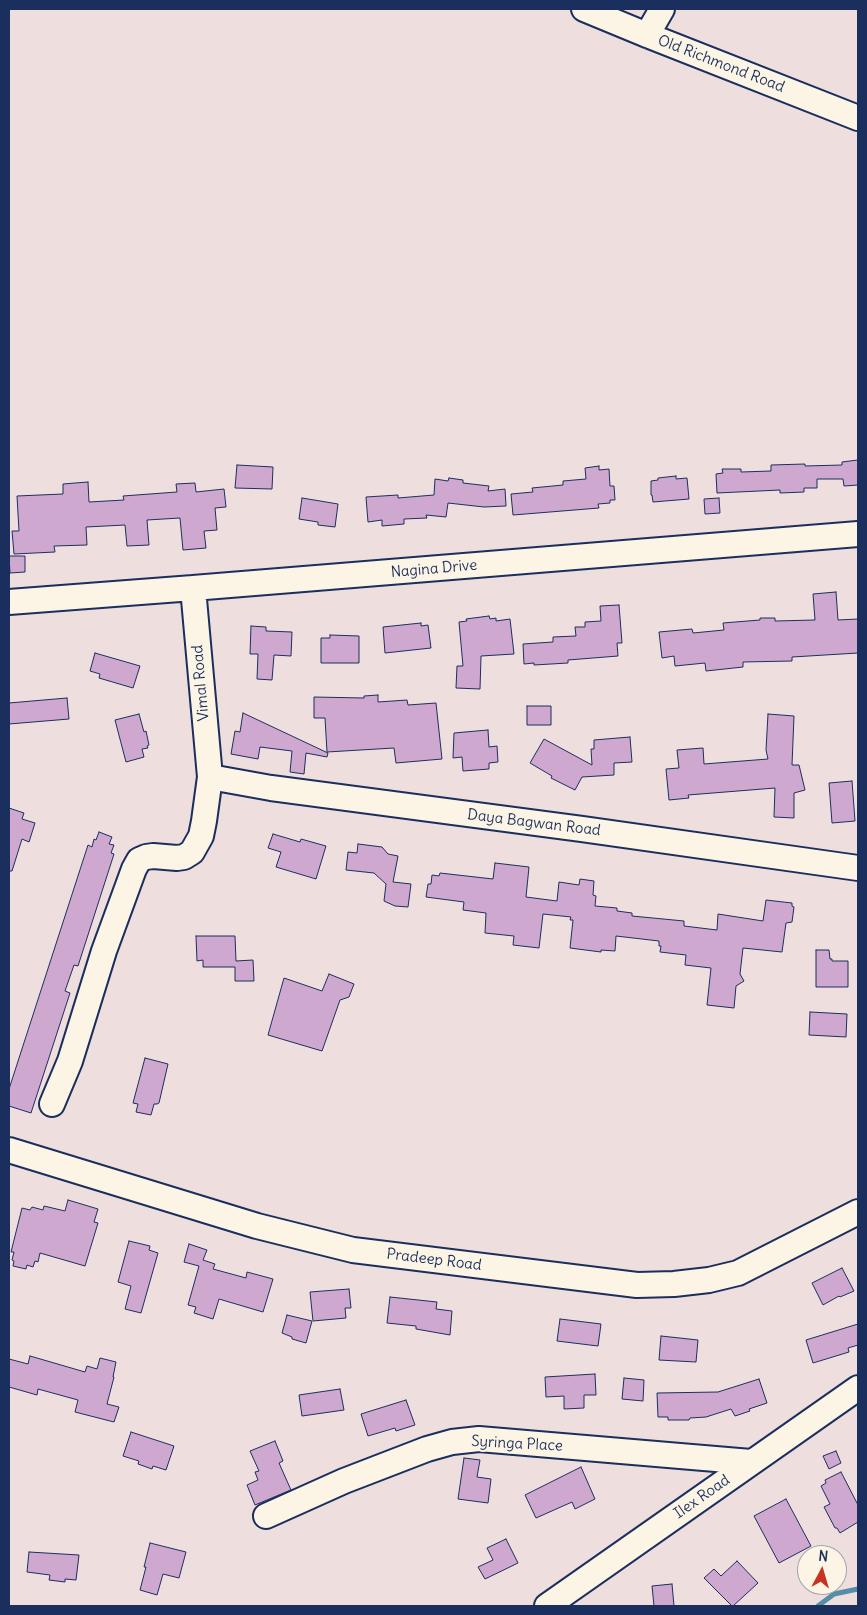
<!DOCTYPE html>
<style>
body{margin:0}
#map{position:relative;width:867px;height:1615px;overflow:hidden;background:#eedede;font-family:Delius,sans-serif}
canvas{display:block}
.frame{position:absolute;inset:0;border:10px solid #1b2f5e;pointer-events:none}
.north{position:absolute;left:797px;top:1545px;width:50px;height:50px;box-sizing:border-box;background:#fcf5e5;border:1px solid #a2a6af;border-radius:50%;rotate:6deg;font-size:14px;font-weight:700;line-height:20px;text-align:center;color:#1b2f5e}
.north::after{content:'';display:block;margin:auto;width:18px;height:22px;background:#c8321e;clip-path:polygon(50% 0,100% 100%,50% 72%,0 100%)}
</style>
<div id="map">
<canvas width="867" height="1615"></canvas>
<div class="frame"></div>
<div class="north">N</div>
</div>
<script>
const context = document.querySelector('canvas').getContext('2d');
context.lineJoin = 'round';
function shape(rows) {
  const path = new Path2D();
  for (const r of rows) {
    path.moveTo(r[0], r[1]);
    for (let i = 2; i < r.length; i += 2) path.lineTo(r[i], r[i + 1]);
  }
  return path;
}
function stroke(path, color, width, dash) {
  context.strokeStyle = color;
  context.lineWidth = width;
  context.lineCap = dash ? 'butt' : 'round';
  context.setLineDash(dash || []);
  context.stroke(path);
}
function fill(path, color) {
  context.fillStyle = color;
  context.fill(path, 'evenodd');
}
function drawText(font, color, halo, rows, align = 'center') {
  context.font = font + ' Delius,sans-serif';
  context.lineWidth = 4;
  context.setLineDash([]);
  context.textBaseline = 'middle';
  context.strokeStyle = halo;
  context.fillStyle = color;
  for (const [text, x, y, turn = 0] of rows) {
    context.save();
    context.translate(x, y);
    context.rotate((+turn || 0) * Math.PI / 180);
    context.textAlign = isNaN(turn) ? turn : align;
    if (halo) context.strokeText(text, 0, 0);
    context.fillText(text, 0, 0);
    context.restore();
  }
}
stroke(shape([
 [818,1606,834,1594,858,1589]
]), '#558da6', 5);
const building = shape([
 [858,460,858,485,844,486,843,479,817,479,817,488,804,488,804,492,780,493,780,490,717,493,716,474,723,473,722,469,741,469,741,472,771,471,771,465,805,464,805,466,842,465,842,462,858,460],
 [237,465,273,467,272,489,235,488,237,465],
 [599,466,599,470,609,469,610,486,614,486,615,500,610,500,610,503,598,504,599,508,513,515,511,494,533,492,532,488,563,485,563,481,586,479,585,468,599,466],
 [676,476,676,479,687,478,689,499,653,502,652,495,651,495,651,481,658,480,658,478,676,476],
 [449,478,463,480,463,483,489,486,488,491,505,489,506,506,484,507,448,503,446,517,426,515,427,518,404,519,404,524,382,526,382,520,368,522,366,497,398,495,398,498,434,495,435,479,448,481,449,478],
 [88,482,89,502,124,500,123,496,177,492,176,484,195,483,196,492,224,489,226,507,215,508,217,530,204,531,206,548,183,550,180,518,147,520,149,545,127,546,125,525,86,527,87,545,54,546,55,552,14,554,12,531,19,531,17,496,63,494,63,484,88,482],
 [302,498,338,504,335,527,318,525,318,522,299,519,302,498],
 [719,498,720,513,705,514,704,499,719,498],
 [9,556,25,556,25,572,10,573,9,556],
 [836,592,838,620,858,619,858,653,792,657,792,661,743,662,743,667,706,671,705,663,675,666,674,656,662,658,659,632,692,629,693,633,724,630,723,623,760,620,760,618,775,618,775,621,815,620,813,594,836,592],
 [619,605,622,643,617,643,618,656,568,660,568,663,534,665,534,663,524,664,523,644,553,642,553,637,576,636,575,627,585,627,585,622,601,621,600,606,619,605],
 [489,616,490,619,496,618,496,621,510,619,514,654,481,656,480,689,456,688,457,666,463,666,459,622,467,621,466,619,489,616],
 [421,623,421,626,428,625,431,648,385,653,383,627,421,623],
 [251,626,266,627,266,631,292,632,291,656,274,655,272,680,257,679,258,654,250,654,251,626],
 [330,635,359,636,359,663,321,663,321,638,330,638,330,635],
 [95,653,140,666,133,688,99,678,100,674,90,671,95,653],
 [378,695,378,702,407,700,408,705,436,703,442,759,396,763,394,748,327,752,325,718,314,718,314,697,364,698,364,696,378,695],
 [67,698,69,719,9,724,9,703,67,698],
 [527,706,551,706,551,725,527,725,527,706],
 [243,713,328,753,327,757,306,753,304,774,290,772,292,751,260,747,258,759,231,754,235,731,240,732,243,713],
 [139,714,144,732,146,731,149,745,147,746,148,748,142,749,144,757,126,762,115,720,139,714],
 [768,714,794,716,792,765,799,765,805,790,794,793,794,818,774,817,775,788,688,795,689,798,669,800,666,769,679,768,677,750,703,748,704,764,768,759,766,750,768,714],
 [488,730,489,747,497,746,498,762,489,763,489,769,463,771,462,757,453,758,454,733,488,730],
 [630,737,632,762,614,763,614,775,582,777,575,790,551,778,552,776,530,763,544,739,592,765,591,749,594,749,594,740,630,737],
 [852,781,855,821,832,823,829,783,852,781],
 [9,808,24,813,22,819,35,823,29,842,22,839,12,871,9,871,9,808],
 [99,832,112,837,109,844,114,845,111,853,114,854,78,966,74,965,65,991,70,993,31,1113,9,1106,9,1089,88,845,92,847,94,839,96,840,99,832],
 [273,834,300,842,301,839,326,846,316,879,276,867,281,852,268,848,273,834],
 [358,844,382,847,388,854,398,856,393,882,411,884,408,907,395,906,384,901,386,884,374,873,346,870,348,852,357,853,358,844],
 [495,863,529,867,526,897,557,901,559,882,579,885,580,879,594,881,593,895,596,896,595,906,617,908,617,911,632,913,632,916,684,921,684,926,717,930,718,914,763,921,766,900,792,903,792,906,794,907,792,922,786,923,782,952,743,948,740,974,744,981,736,986,734,1008,707,1005,711,968,685,965,686,955,660,952,661,946,659,946,659,941,616,936,615,951,601,950,601,952,570,948,573,920,570,920,571,917,543,914,539,948,513,945,514,936,485,933,486,913,463,910,464,902,426,897,428,884,431,884,432,875,439,876,440,873,493,879,495,863],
 [196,936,235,936,236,961,253,960,254,981,235,981,235,967,203,967,203,960,197,961,196,936],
 [816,950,829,950,830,959,832,959,832,961,848,961,848,987,816,987,816,950],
 [329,974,354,984,349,997,340,1000,322,1051,268,1035,284,978,322,991,329,974],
 [810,1012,847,1014,846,1037,809,1035,810,1012],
 [145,1058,168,1064,159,1103,157,1104,154,1104,151,1115,136,1112,138,1104,133,1103,145,1058],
 [68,1200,98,1209,94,1222,98,1223,85,1266,40,1253,38,1262,35,1261,33,1267,27,1265,26,1269,13,1266,14,1261,12,1260,14,1252,11,1252,22,1208,30,1210,32,1207,43,1210,44,1206,65,1211,68,1200],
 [129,1241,150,1246,149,1250,158,1253,141,1313,125,1309,131,1286,118,1282,129,1241],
 [189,1244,207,1250,203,1260,215,1264,213,1269,246,1278,247,1272,273,1279,263,1312,219,1299,213,1319,194,1313,196,1307,188,1305,199,1266,184,1262,189,1244],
 [842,1268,854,1291,840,1297,839,1296,823,1305,812,1283,842,1268],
 [349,1289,351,1308,345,1308,346,1318,313,1321,310,1292,349,1289],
 [390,1297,437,1302,436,1309,452,1311,450,1335,416,1329,416,1326,387,1323,390,1297],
 [287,1315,312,1321,306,1343,292,1339,292,1337,282,1333,287,1315],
 [560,1319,601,1324,598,1346,557,1341,560,1319],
 [858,1324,858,1345,848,1348,849,1352,813,1363,806,1340,858,1324],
 [661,1336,698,1340,696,1362,659,1360,661,1336],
 [30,1356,85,1372,87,1366,97,1369,100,1358,116,1362,113,1377,114,1377,107,1404,119,1407,114,1422,75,1412,78,1400,38,1389,37,1395,9,1387,9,1359,28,1364,30,1356],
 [595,1374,596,1395,584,1395,584,1408,564,1409,564,1396,546,1397,545,1377,595,1374],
 [624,1378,644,1380,643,1401,622,1399,624,1378],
 [759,1379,767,1403,749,1409,750,1411,735,1416,731,1409,706,1417,690,1418,689,1420,668,1420,668,1417,658,1417,657,1393,718,1392,759,1379],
 [340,1389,344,1410,302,1416,299,1395,340,1389],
 [406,1400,415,1425,396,1431,395,1428,368,1436,361,1414,406,1400],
 [131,1432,174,1446,166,1470,153,1466,152,1469,138,1464,139,1461,123,1456,131,1432],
 [275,1441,283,1461,279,1463,291,1490,255,1505,247,1485,258,1480,255,1472,259,1471,250,1451,275,1441],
 [836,1451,841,1463,829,1469,823,1456,836,1451],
 [464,1458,480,1460,477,1477,491,1479,488,1503,458,1499,464,1458],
 [581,1467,595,1499,575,1509,572,1502,536,1518,525,1495,581,1467],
 [841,1472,858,1505,858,1522,840,1533,837,1528,835,1528,824,1507,830,1504,821,1486,826,1483,825,1480,841,1472],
 [786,1499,811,1546,779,1563,754,1516,786,1499],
 [506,1539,518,1563,485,1579,478,1567,493,1560,487,1548,506,1539],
 [150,1543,186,1552,179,1578,163,1574,157,1595,140,1590,146,1567,144,1567,150,1543],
 [29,1552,79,1555,76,1580,65,1579,65,1582,49,1580,50,1575,27,1572,29,1552],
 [737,1561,758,1583,733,1606,732,1606,704,1578,714,1569,721,1576,737,1561],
 [672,1584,674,1606,654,1606,652,1586,672,1584]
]);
fill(building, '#cfa8cf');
stroke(building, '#1b2f5e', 1);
const minor = shape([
 [584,9,647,35,858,118],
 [647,35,662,9],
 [9,602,193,588,858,534],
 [210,777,271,788,582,829,858,868],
 [52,1104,70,1061,104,951,134,869,139,860,146,857,153,856,177,858,184,857,192,852,201,836,204,821,210,777,193,588],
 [9,1150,257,1226,353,1250,637,1285,674,1284,709,1280,738,1273,858,1212],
 [266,1516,344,1481,427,1449,452,1442,479,1439,751,1462],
 [547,1606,858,1388]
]);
stroke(minor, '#1b2f5e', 28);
stroke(minor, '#fcf5e5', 24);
drawText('15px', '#1b2f5e', '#fcf5e5', [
 ["Old Richmond Road",721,64,21],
 ["Nagina Drive",434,569,-5],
 ["Vimal Road",201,683,-95],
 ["Daya Bagwan Road",534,823,7],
 ["Pradeep Road",434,1260,7],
 ["Syringa Place",517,1444,3],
 ["Ilex Road",702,1497,-35]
]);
</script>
